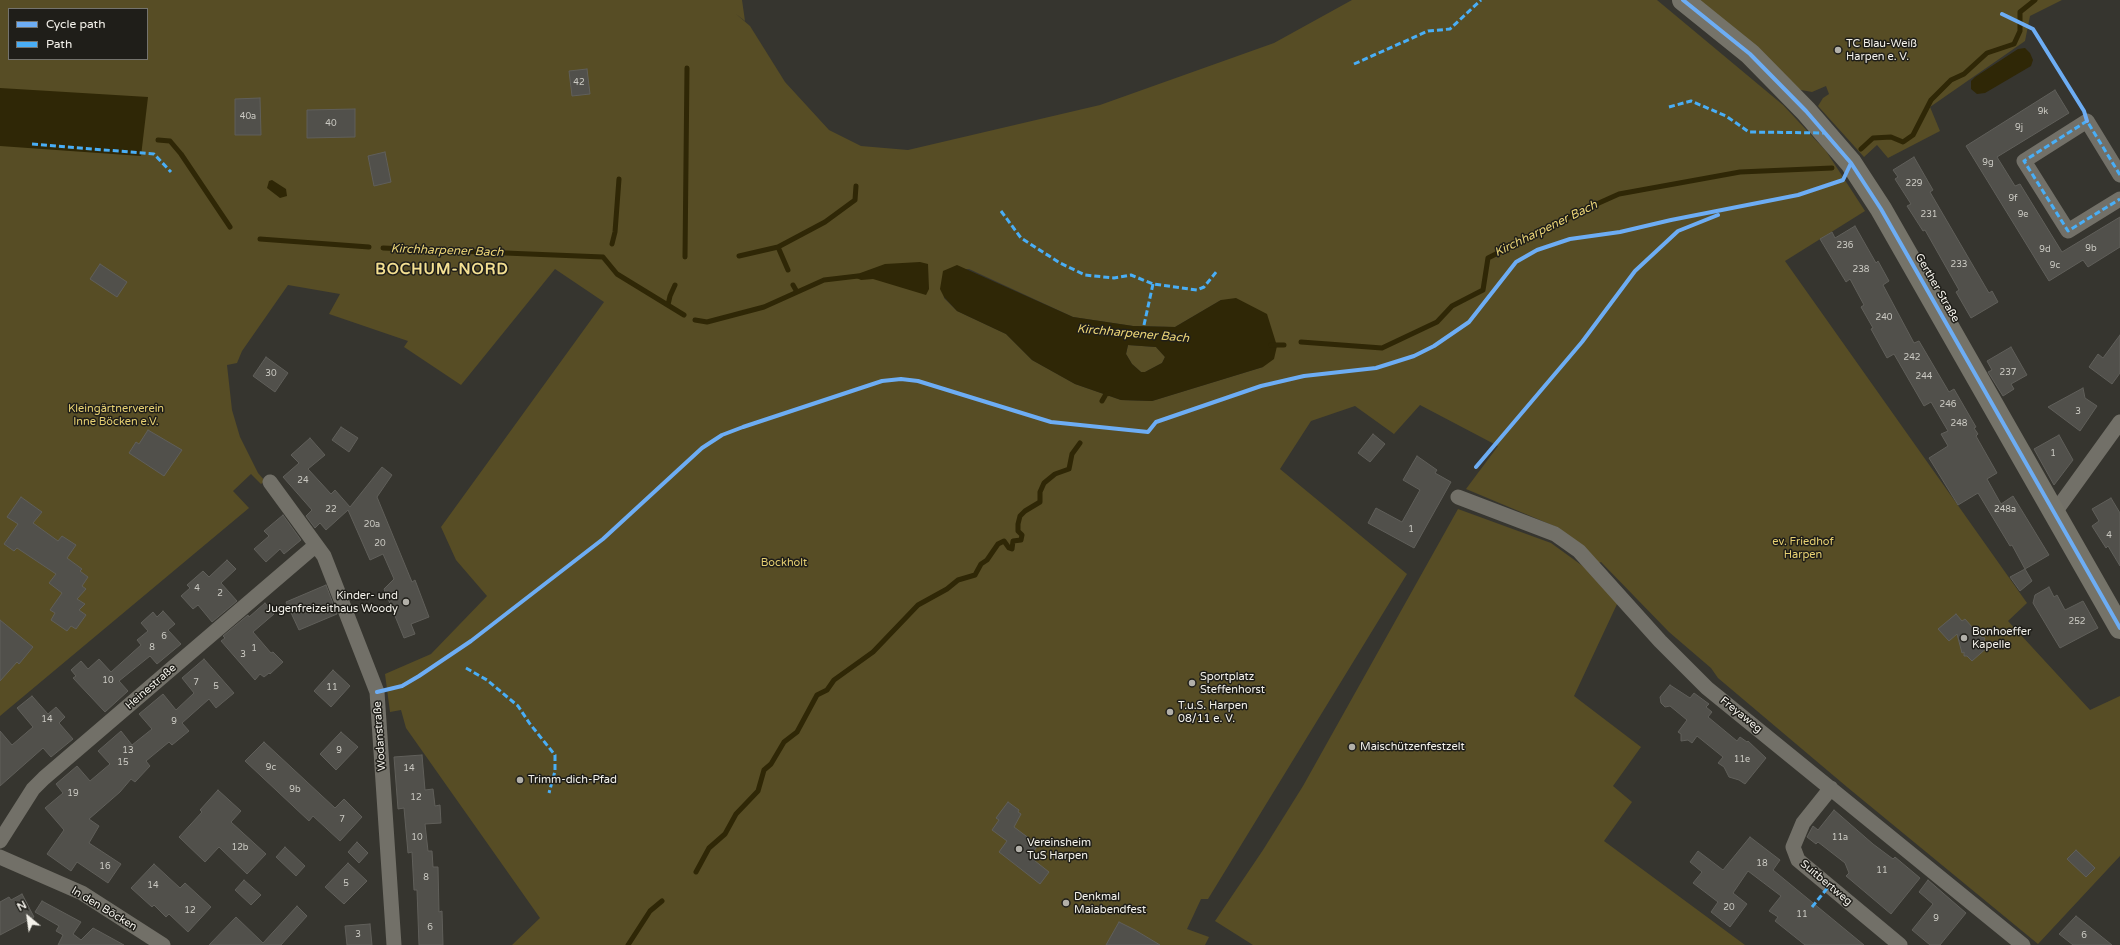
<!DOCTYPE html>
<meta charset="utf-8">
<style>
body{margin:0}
#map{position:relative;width:2120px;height:945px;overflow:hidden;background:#36352f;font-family:"Varela Round",sans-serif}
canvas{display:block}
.legend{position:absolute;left:8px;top:8px;width:140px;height:52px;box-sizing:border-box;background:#1f1e19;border:1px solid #74736d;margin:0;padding:5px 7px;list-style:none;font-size:12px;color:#f4f2eb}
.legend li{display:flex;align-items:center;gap:8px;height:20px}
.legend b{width:20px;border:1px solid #74736d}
.north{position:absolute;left:8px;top:897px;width:40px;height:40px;-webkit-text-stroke:3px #1f1e19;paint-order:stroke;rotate:331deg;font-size:11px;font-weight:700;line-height:16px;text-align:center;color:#f4f2eb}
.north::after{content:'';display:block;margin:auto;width:14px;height:18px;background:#f4f2eb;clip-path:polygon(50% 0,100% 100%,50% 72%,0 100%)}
</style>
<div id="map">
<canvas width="2120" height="945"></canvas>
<ul class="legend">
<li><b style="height:5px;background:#6dadf4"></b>Cycle path</li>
<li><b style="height:5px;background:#49aef6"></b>Path</li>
</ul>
<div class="north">N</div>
</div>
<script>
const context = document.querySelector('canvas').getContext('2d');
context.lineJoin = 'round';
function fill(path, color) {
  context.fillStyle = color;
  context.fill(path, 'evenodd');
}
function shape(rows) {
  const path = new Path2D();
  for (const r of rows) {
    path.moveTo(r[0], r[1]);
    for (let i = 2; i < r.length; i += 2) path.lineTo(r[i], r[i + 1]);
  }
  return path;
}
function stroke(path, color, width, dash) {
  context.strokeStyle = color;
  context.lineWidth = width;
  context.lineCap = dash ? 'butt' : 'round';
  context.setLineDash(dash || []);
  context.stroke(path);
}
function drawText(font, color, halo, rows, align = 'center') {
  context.font = font + ' "Varela Round",sans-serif';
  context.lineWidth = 3;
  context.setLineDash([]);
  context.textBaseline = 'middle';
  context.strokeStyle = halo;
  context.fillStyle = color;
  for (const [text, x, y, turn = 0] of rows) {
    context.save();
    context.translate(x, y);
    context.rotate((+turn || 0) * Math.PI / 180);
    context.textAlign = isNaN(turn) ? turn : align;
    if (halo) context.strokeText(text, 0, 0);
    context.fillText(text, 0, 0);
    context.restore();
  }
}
fill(shape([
 [0,0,742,0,745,21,736,14,750,26,785,82,829,130,861,146,908,150,1100,105,1274,43,1352,0,1657,0,1783,105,1826,151,1865,211,1785,261,2027,603,2008,621,2090,710,2120,696,2120,856,2038,944,1847,787,1718,678,1711,668,1669,632,1601,562,1599,563,1559,528,1466,489,1498,446,1420,405,1394,434,1355,406,1311,421,1280,469,1407,574,1208,899,1201,899,1187,929,1209,937,1205,945,512,945,540,918,406,728,401,710,390,712,385,674,431,654,487,596,456,560,441,527,604,302,555,269,461,385,404,347,408,341,329,314,340,294,288,285,242,351,237,363,227,365,232,410,240,437,258,473,265,481,261,484,251,474,233,491,249,508,0,716],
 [9,9,147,9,147,59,9,59],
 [969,269,1073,317,1133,326,1175,327,1221,300,1263,367,1152,401,1121,400,1075,384,1032,360,1006,334,957,311,944,298,943,271],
 [1690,0,2062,0,2030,16,2025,41,1930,107,1940,131,1888,158,1877,145,1864,157,1818,106,1823,98,1829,94,1826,86,1812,92,1796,89],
 [1128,345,1156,347,1165,357,1162,363,1145,372,1141,372,1132,364,1126,354],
 [1458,509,1551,543,1591,572,1618,602,1574,696,1641,747,1613,786,1632,802,1604,841,1745,945,1253,945,1215,921,1263,850,1303,786]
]), '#574d25');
fill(shape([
 [2025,48,2030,53,2033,60,2031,66,1985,93,1977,94,1971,89,1971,81,1975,77,2018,49],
 [0,88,148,97,141,156,0,146],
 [272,180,286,189,287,196,280,198,267,188,269,181],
 [920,262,928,264,929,289,926,295,873,279,861,280,852,276,885,264],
 [957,265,1073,317,1133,326,1175,327,1221,300,1236,298,1267,314,1277,346,1274,359,1263,367,1152,401,1121,400,1075,384,1032,360,1006,334,957,311,944,297,940,289,943,271],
 [1128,345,1156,347,1165,357,1162,363,1145,372,1141,372,1132,364,1126,354]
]), '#2f2706');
stroke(shape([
 [158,140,170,141,181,154,230,227],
 [1861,149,1873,138,1891,137,1903,142,1913,135,1931,100,1951,80,1964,74,1987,53,2014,44,2020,31,2020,12,2035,0],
 [260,239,369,247],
 [612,244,615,232,619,179],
 [383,248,603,257,617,274,684,315],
 [739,256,778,247],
 [685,257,687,68],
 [788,270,778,247,825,222,855,200,856,186],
 [793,285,797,292],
 [668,305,670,296,675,285],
 [695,320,707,322,764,307,824,280,858,276],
 [1301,342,1382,348,1437,322,1452,306,1483,290,1488,258,1581,211,1619,194,1740,172,1832,168],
 [1271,345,1284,345],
 [1102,401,1106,394,1111,393],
 [696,872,709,848,725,834,736,814,758,791,764,770,771,764,784,742,797,732,817,695,827,690,834,680,873,652,918,605,947,589,958,580,975,575,981,564,987,560,998,544,1004,541,1009,548,1012,549,1013,541,1021,540,1022,535,1018,531,1018,524,1020,516,1025,511,1040,502,1040,492,1044,483,1055,474,1069,469,1072,454,1080,443],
 [628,945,650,911,662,901]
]), '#2f2706', 5);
const building = shape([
 [587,69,590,94,572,96,569,71,587,69],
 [2055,90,2069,113,1997,157,2015,186,2020,184,2062,252,2120,217,2120,247,2088,267,2083,260,2049,281,1966,146,2055,90],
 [260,98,261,135,235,135,235,99,260,98],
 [355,109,355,137,307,138,307,110,355,109],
 [385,152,391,182,374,186,368,156,385,152],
 [1914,157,1933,190,1930,192,1989,293,1992,291,1998,302,1971,318,1956,292,1959,290,1925,230,1923,231,1907,206,1911,204,1895,179,1898,177,1893,170,1914,157],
 [1855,226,1876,263,1878,261,1889,281,1883,285,1914,343,1919,341,1949,392,1954,389,1976,427,1974,428,1978,434,1976,436,1997,473,1987,479,2001,504,2013,496,2049,555,2025,569,2012,545,2010,546,1978,493,1958,505,1929,458,1948,446,1941,434,1948,431,1931,402,1924,406,1894,354,1887,358,1871,329,1873,328,1861,307,1864,305,1850,279,1846,282,1820,239,1832,232,1835,238,1855,226],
 [100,264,127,282,117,297,90,279,100,264],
 [2120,335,2120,373,2112,384,2089,367,2098,354,2103,358,2120,335],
 [2011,347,2027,375,2011,384,2014,389,2003,396,1988,372,1992,370,1987,361,2011,347],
 [266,357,288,373,275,392,253,376,266,357],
 [2083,388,2085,398,2097,406,2080,431,2048,407,2083,388],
 [341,427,358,438,349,452,332,440,341,427],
 [148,430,182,450,164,476,129,453,136,442,139,444,148,430],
 [1373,434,1385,444,1370,462,1358,453,1373,434],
 [2059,435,2073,460,2054,485,2034,449,2059,435],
 [310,438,325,455,308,469,331,494,335,490,350,507,382,467,392,475,377,497,412,582,415,580,429,617,411,624,415,634,404,638,384,589,394,579,383,554,370,560,348,510,326,530,320,523,315,528,306,516,312,510,283,477,299,463,291,455,310,438],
 [1417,456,1437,470,1435,473,1451,482,1414,548,1368,523,1376,508,1402,522,1420,490,1403,480,1417,456],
 [21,497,42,512,33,523,58,541,62,536,76,545,67,558,82,569,80,571,88,577,82,586,86,589,77,599,85,604,79,610,86,615,76,629,71,626,67,631,51,620,55,613,50,610,62,593,49,583,56,574,17,548,14,551,4,544,18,524,7,517,21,497],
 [2111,498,2120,513,2120,566,2108,546,2106,548,2092,526,2099,521,2092,509,2111,498],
 [283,515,301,540,284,554,280,549,266,562,254,549,269,536,264,531,283,515],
 [227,560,236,569,221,583,237,601,212,622,198,605,193,609,181,596,190,588,187,585,203,571,209,577,227,560],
 [2025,569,2032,581,2020,591,2010,577,2025,569],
 [326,585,337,614,299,630,286,602,326,585],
 [2049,587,2054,597,2057,595,2065,610,2083,601,2098,628,2060,648,2033,603,2035,595,2049,587],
 [265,603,274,614,253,632,271,653,273,652,283,662,270,674,269,673,264,677,260,674,255,680,221,641,225,638,223,636,248,615,249,617,265,603],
 [163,611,175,624,168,630,181,644,157,664,150,656,119,681,128,691,105,712,73,678,76,676,71,670,81,661,88,669,99,659,111,672,141,645,137,640,148,631,141,623,153,612,157,617,163,611],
 [1956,614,1962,621,1965,619,1981,637,1985,638,1984,640,1989,646,1972,661,1967,656,1964,656,1964,652,1962,653,1957,634,1949,641,1938,629,1956,614],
 [0,620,33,647,19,664,17,662,0,681,0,620],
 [204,659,234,693,216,708,209,699,182,723,189,731,172,745,169,742,146,761,150,766,135,782,131,779,120,792,89,819,99,826,89,843,121,864,108,883,77,862,71,871,47,854,64,830,45,808,63,793,56,784,77,766,90,781,110,764,98,751,121,731,132,745,152,729,139,714,163,694,176,710,194,693,182,678,204,659],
 [333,670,350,686,331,707,314,691,333,670],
 [1670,685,1690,698,1694,693,1709,704,1706,707,1712,712,1708,717,1737,741,1740,737,1747,742,1748,741,1766,758,1745,784,1739,780,1729,777,1724,767,1718,763,1723,757,1697,736,1692,743,1688,740,1681,741,1681,734,1678,732,1687,720,1670,706,1665,707,1661,703,1660,697,1670,685],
 [32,696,48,714,56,707,65,717,59,723,73,739,51,757,43,748,0,786,0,731,12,745,33,727,17,708,32,696],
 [341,732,358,747,336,770,320,754,341,732],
 [264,742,335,808,344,799,362,817,340,841,313,816,309,821,245,761,264,742],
 [422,755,425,790,433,789,435,806,440,805,441,823,425,824,428,851,432,851,433,867,438,867,439,912,442,911,443,945,419,945,417,890,414,890,412,852,408,853,404,808,398,809,394,757,422,755],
 [218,790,241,811,231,822,266,854,247,874,219,847,205,862,179,837,202,812,200,810,218,790],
 [1008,802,1019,810,1018,812,1021,814,1014,827,1038,845,1030,857,1049,872,1040,884,999,852,1007,841,992,830,999,820,996,818,1008,802],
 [1834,810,1873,844,1893,859,1895,857,1920,878,1891,914,1846,876,1849,873,1845,863,1818,842,1816,844,1807,837,1813,826,1818,830,1834,810],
 [1750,837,1780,860,1773,870,1864,945,1805,945,1775,921,1778,917,1769,911,1781,896,1748,871,1733,893,1747,904,1730,927,1711,912,1718,902,1693,883,1702,872,1690,862,1698,851,1723,870,1750,837],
 [357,842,368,853,359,863,348,852,357,842],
 [285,847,305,866,296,876,276,857,285,847],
 [2076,850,2095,868,2086,877,2067,859,2076,850],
 [348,863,367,881,344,904,325,887,348,863],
 [154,864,180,888,185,883,211,907,188,932,169,914,166,917,154,905,152,907,131,888,154,864],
 [244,880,261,895,251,905,235,890,244,880],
 [1928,880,1966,913,1940,945,1930,945,1912,930,1933,904,1919,892,1928,880],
 [22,894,34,917,0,935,0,902,9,897,11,900,22,894],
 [42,901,81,922,73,934,81,940,93,928,124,945,58,945,63,935,56,931,59,926,35,912,42,901],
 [297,906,307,916,281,945,209,945,236,917,263,943,297,906],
 [2076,916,2086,924,2112,945,2073,945,2059,934,2076,916],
 [1119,922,1135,930,1160,945,1106,945,1119,922],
 [370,924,372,945,347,945,345,926,370,924]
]);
fill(building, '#51504b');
stroke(building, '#605f5a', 1);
stroke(shape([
 [2120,175,2087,121,2024,161,2068,231,2120,199],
 [270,482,324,556,377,692,394,945],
 [1458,497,1555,534,1579,551,1660,641,1707,688,2023,945],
 [2055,512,2120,422],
 [1831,788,1803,823,1793,847,1798,860,1900,945],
 [0,841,33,789,44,778,316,545],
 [0,857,82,893,163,945]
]), '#727068', 15);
stroke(shape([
 [1683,0,1750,54,1806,111,1851,163,1881,209,2120,628]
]), '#757369', 22);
stroke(shape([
 [1354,64,1428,31,1450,29,1481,0],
 [1669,107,1691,101,1726,116,1749,132,1826,133],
 [32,144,154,154,171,172],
 [2120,175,2087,121,2024,161,2068,231,2120,199],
 [1001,211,1021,238,1060,263,1085,275,1114,278,1131,275,1153,284,1197,290,1204,287,1217,271],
 [1144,325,1153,284],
 [466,668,487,680,518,706,530,724,555,755,555,771,549,793],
 [1812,907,1829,886]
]), '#49aef6', 3, [6, 3]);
stroke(shape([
 [1683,0,1750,54,1806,111,1851,163,1881,209,2120,628],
 [2002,14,2033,29,2084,111,2087,121],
 [1476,467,1582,342,1635,271,1678,231,1718,215],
 [377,692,402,686,419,676,471,641,603,539,702,448,722,435,743,427,882,381,901,379,918,381,1051,422,1148,432,1156,422,1261,386,1304,376,1376,368,1414,356,1434,346,1469,322,1516,262,1537,250,1570,239,1620,232,1671,220,1798,195,1843,180,1851,163]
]), '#6dadf4', 4);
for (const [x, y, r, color] of [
 [1838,50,4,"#b2b0a9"],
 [406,602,4,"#b2b0a9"],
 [1964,638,4,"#b2b0a9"],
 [1192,683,4,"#b2b0a9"],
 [1170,712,4,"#b2b0a9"],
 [1352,747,4,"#b2b0a9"],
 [520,780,4,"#b2b0a9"],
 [1019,849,4,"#b2b0a9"],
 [1066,903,4,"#b2b0a9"]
]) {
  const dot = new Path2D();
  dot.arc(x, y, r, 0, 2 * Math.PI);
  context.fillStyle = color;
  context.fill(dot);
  stroke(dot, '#1f1e19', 1.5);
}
drawText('9px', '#cbcac3', null, [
 ["42",579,83],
 ["9k",2043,112],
 ["40a",248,117],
 ["40",331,124],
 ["9j",2019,128],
 ["9g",1988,163],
 ["229",1914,184],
 ["9f",2013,199],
 ["231",1929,215],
 ["9e",2023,215],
 ["236",1845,246],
 ["9b",2091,249],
 ["9d",2045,250],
 ["233",1959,265],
 ["9c",2055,266],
 ["238",1861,270],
 ["240",1884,318],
 ["242",1912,358],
 ["237",2008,373],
 ["30",271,374],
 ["244",1924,377],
 ["246",1948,405],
 ["3",2078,412],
 ["248",1959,424],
 ["1",2053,454],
 ["24",303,481],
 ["22",331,510],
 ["248a",2005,510],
 ["20a",372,525],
 ["1",1411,530],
 ["4",2109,536],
 ["20",380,544],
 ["4",197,589],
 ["2",220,594],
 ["252",2077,622],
 ["6",164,637],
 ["8",152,648],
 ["1",254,649],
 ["3",243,655],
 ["10",108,681],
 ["7",196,683],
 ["5",216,687],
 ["11",332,688],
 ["14",47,720],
 ["9",174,722],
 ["13",128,751],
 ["9",339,751],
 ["11e",1742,760],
 ["15",123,763],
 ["9c",271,768],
 ["14",409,769],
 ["9b",295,790],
 ["19",73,794],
 ["12",416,798],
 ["7",342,820],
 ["10",417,838],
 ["11a",1840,838],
 ["12b",240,848],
 ["18",1762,864],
 ["16",105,867],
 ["11",1882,871],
 ["8",426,878],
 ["5",346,884],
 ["14",153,886],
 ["20",1729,908],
 ["12",190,911],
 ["11",1802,915],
 ["9",1936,919],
 ["6",430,928],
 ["3",358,935],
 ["6",2084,936]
]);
drawText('11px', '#f4f2eb', '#1f1e19', [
 ["TC Blau-Weiß",1846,44],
 ["Harpen e. V.",1846,57],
 ["Kinder- und",398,596,"right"],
 ["Jugenfreizeithaus Woody",398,609,"right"],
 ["Bonhoeffer",1972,632],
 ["Kapelle",1972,645],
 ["Sportplatz",1200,677],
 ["Steffenhorst",1200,690],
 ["T.u.S. Harpen",1178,706],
 ["08/11 e. V.",1178,719],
 ["Maischützenfestzelt",1360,747],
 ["Trimm-dich-Pfad",528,780],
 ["Vereinsheim",1027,843],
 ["TuS Harpen",1027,856],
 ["Denkmal",1074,897],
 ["Maiabendfest",1074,910]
], 'left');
drawText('11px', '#f4f2eb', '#1f1e19', [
 ["Gerther Straße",1937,288,60],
 ["Heinestraße",151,687,-41],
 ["Freyaweg",1741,715,39],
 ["Wodanstraße",380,736,-94],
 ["Suitbertweg",1826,883,40],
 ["In den Böcken",104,909,31]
]);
drawText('11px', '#e7d072', '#1f1e19', [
 ["Kleingärtnerverein",116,409],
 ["Inne Böcken e.V.",116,422],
 ["ev. Friedhof",1803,542],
 ["Harpen",1803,555],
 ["Bockholt",784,563]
]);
drawText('italic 12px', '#ebd476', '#1f1e19', [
 ["Kirchharpener Bach",1546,229,-26],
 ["Kirchharpener Bach",447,251,2],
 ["Kirchharpener Bach",1133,334,5]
]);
context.letterSpacing = '1px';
drawText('bold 15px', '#f4e092', '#1f1e19', [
 ["BOCHUM-NORD",442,270]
]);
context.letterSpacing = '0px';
</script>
